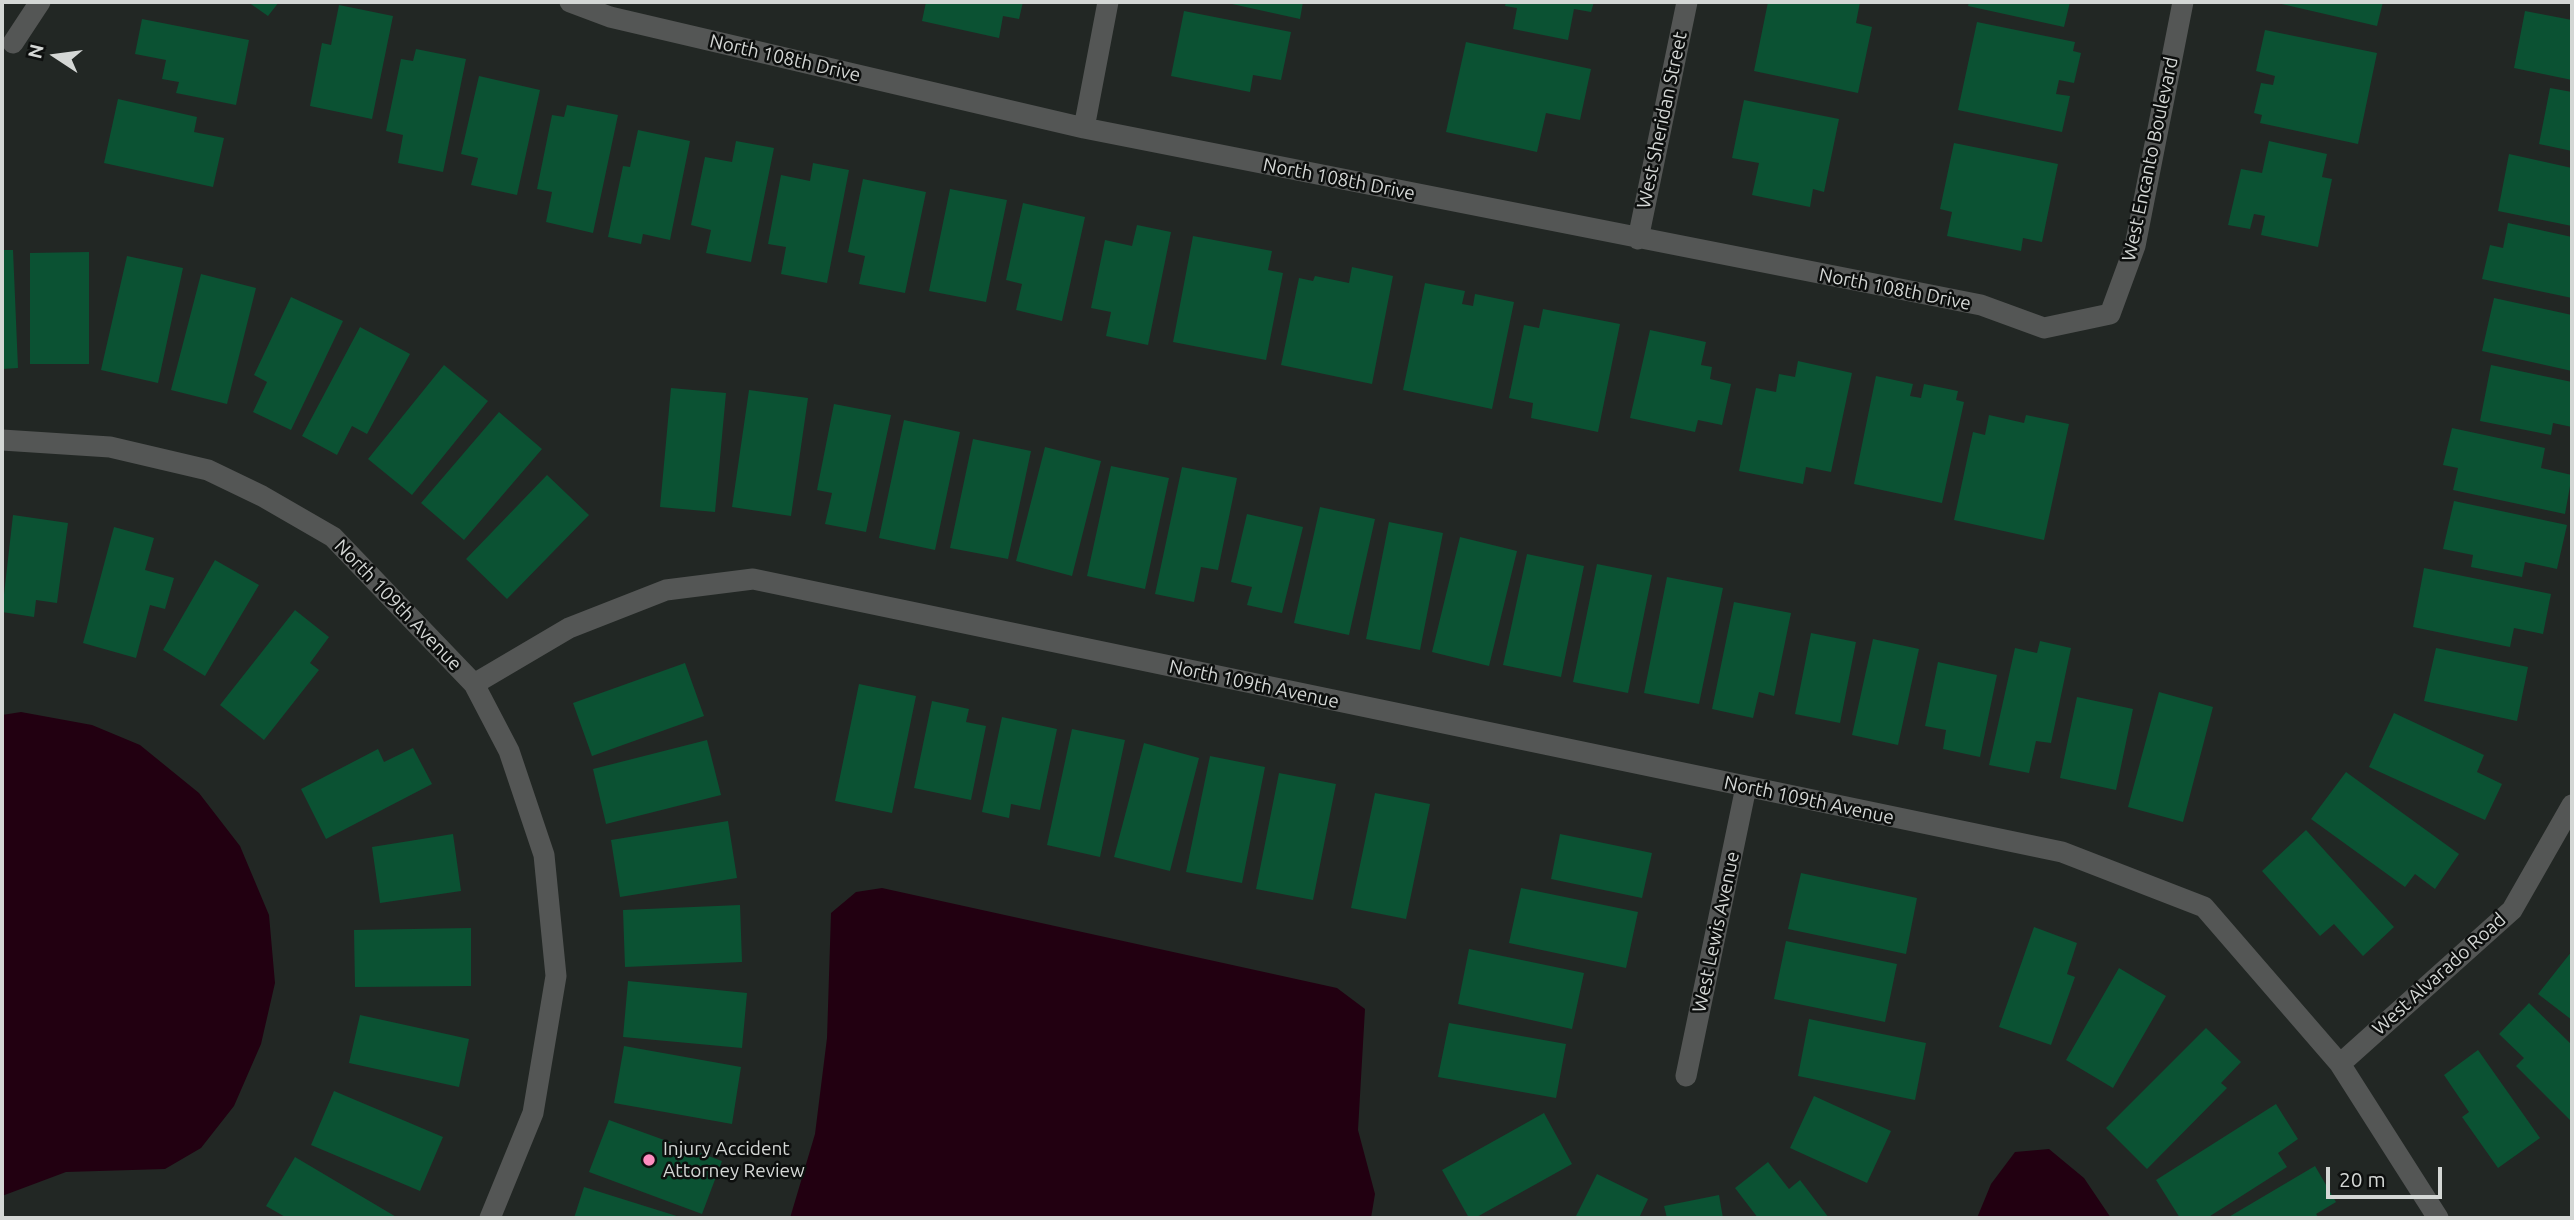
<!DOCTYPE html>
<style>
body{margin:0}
#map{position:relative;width:2574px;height:1220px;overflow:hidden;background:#222724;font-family:Ubuntu,sans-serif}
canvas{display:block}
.frame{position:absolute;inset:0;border:4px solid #d4d7d5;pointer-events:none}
.north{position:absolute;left:21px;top:21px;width:70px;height:70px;-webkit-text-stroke:5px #0d0f0e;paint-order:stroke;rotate:283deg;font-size:19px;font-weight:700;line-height:28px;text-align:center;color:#d4d7d5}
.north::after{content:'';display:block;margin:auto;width:24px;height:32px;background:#d4d7d5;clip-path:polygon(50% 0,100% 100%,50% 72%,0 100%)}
.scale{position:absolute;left:2326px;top:1167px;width:116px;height:32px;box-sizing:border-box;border:4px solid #d4d7d5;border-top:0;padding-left:9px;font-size:21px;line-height:24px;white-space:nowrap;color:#d4d7d5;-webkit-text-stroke:5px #0d0f0e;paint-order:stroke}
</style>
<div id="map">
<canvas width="2574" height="1220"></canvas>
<div class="frame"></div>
<div class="north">N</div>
<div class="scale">20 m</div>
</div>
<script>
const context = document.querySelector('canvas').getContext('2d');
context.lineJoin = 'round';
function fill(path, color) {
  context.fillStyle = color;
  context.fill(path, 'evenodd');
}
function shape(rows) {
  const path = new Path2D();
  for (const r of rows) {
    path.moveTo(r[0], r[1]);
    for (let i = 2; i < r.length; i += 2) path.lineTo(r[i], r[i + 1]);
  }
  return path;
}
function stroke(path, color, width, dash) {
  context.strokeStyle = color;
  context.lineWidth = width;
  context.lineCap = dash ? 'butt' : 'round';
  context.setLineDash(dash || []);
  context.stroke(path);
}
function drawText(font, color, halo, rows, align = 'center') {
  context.font = font + ' Ubuntu,sans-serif';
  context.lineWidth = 5;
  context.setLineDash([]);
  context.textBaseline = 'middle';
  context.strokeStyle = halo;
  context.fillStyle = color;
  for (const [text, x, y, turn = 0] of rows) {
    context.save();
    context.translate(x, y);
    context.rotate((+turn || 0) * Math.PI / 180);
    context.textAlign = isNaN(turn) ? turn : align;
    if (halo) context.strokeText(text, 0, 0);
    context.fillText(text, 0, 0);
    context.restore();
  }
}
fill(shape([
 [21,712,92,725,140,745,199,793,240,846,269,915,275,983,261,1044,234,1106,201,1148,165,1169,66,1172,2,1196,2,715],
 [882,888,1337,988,1365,1009,1358,1130,1375,1194,1371,1218,790,1218,815,1134,827,1038,831,913,856,892],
 [2049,1149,2084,1178,2111,1218,1977,1218,1991,1184,2015,1152]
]), '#201');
fill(shape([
 [248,2,279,2,268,16],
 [926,2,1023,2,1019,19,1003,16,999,38,922,21],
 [1223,2,1303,2,1300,19],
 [1506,2,1594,2,1591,12,1574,9,1568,40,1513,29,1517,8,1505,6],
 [1768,2,1860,2,1856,23,1872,27,1858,93,1754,71],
 [1969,2,2070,2,2064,27,1968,6],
 [2273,2,2383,2,2377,26],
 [339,5,393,16,372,119,310,106,322,43,331,45],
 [1184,11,1291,32,1281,80,1253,75,1250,92,1171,76],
 [2525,11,2572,20,2572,80,2514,68],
 [142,19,249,40,236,105,176,93,179,82,162,79,166,60,135,54],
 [1977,22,2075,42,2073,51,2081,53,2074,83,2059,80,2056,94,2070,96,2062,132,1958,110],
 [2265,30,2377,53,2358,144,2260,123,2262,115,2254,113,2261,83,2273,85,2275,76,2256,71],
 [1466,42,1591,69,1580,120,1546,113,1537,152,1446,132],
 [416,49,466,59,443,172,398,163,403,135,386,131,401,59,413,61],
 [479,76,540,90,517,195,471,185,478,158,461,154],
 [2550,88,2572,92,2572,151,2539,144],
 [118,99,197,117,194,132,224,138,213,187,104,163],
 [1744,100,1839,119,1824,192,1813,189,1810,207,1752,195,1759,163,1732,158],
 [567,105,618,115,593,233,546,222,552,192,537,189,552,115,564,117],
 [638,130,690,141,670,240,643,234,641,244,608,237,623,166,630,167],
 [736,141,774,148,751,262,706,253,711,230,691,225,705,157,732,162],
 [2269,141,2327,154,2322,177,2332,179,2318,247,2261,235,2265,216,2254,214,2250,229,2228,225,2241,169,2262,173],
 [1954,143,2058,164,2042,242,2023,238,2021,251,1947,236,1952,212,1940,209],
 [2509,154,2572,168,2572,226,2498,211],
 [813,163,849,170,827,283,781,274,786,247,768,244,781,175,810,181],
 [863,179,926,192,905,293,859,284,865,256,848,252],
 [950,189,1007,200,986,302,929,291],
 [1023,203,1085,217,1062,321,1016,310,1022,284,1006,280],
 [2508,223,2572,237,2572,298,2482,279,2490,245,2503,248],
 [1137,225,1171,232,1148,345,1106,336,1111,312,1091,308,1105,240,1132,246],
 [1193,236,1272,251,1268,270,1283,273,1266,360,1173,342],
 [2,250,13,250,18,368,2,369],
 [89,252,89,364,30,364,30,253],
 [127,256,183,268,158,383,101,370],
 [1352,267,1393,276,1372,384,1281,365,1299,278,1313,281,1315,276,1349,283],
 [201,274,256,288,227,404,171,390],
 [1425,283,1465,291,1462,304,1473,306,1475,294,1514,302,1492,409,1403,390],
 [291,297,343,321,291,430,253,412,267,382,254,375],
 [2494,298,2572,315,2572,371,2482,351],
 [1543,309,1620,324,1598,432,1531,418,1533,403,1509,398,1524,325,1539,328],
 [360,327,410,354,367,434,352,426,337,455,302,436],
 [1650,330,1706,342,1701,365,1712,367,1710,379,1731,384,1722,425,1698,420,1695,432,1630,418],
 [1798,361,1852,373,1831,472,1806,467,1803,484,1739,471,1756,388,1776,392,1779,374,1795,377],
 [444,365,488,401,412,495,368,459],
 [2491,365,2572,382,2572,427,2553,423,2551,435,2480,421],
 [1876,376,1913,384,1910,396,1921,398,1924,384,1958,391,1956,400,1964,402,1942,503,1854,484],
 [671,388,726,393,715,512,660,507],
 [749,390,808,398,791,516,732,507],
 [834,404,891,415,866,532,825,524,832,493,817,490],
 [499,412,542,449,464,540,421,503],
 [1989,415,2024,423,2026,415,2069,424,2044,540,1954,520,1973,432,1985,435],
 [904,420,960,432,935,550,879,538],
 [2452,428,2545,448,2541,468,2572,475,2565,514,2453,490,2458,468,2443,465],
 [973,439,1031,451,1008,559,950,548],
 [1045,447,1101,461,1072,576,1016,561],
 [1111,466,1169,478,1145,589,1087,576],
 [1182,467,1237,478,1218,570,1201,567,1194,602,1155,594],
 [547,475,589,515,507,599,466,559],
 [2454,501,2567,525,2557,569,2525,562,2522,577,2471,567,2473,555,2443,549],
 [1320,507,1375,519,1349,635,1294,623],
 [1247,514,1303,527,1282,613,1247,605,1252,587,1231,582],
 [13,515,68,523,57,603,36,600,34,617,2,612],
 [1389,522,1443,533,1420,650,1366,639],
 [114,527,154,538,145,570,174,578,165,609,150,605,136,658,83,643],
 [1460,537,1517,551,1489,666,1432,652],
 [1527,554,1584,566,1561,677,1503,665],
 [215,560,259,585,205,676,163,650],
 [1597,564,1652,575,1628,693,1573,682],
 [2424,568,2551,594,2543,634,2514,628,2510,647,2413,627],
 [1667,577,1723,588,1699,704,1644,693],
 [1734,602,1791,613,1774,696,1759,692,1753,718,1712,709],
 [295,610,329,637,310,663,319,670,264,740,220,705],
 [1811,633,1856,642,1840,723,1795,714],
 [1873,639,1919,649,1898,745,1852,735],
 [2040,641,2071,648,2051,743,2036,741,2029,773,1989,765,2015,648,2037,653],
 [2436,648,2528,667,2517,721,2424,701],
 [1938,662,1997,675,1980,757,1943,749,1946,730,1925,726],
 [685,663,704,716,592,756,573,703],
 [859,684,916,696,892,813,835,801],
 [2159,692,2213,707,2183,822,2128,807],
 [2077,697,2133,709,2116,790,2060,778],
 [932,701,969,709,966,722,986,726,971,800,914,788],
 [2394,713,2484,755,2477,772,2502,784,2485,820,2369,767],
 [1002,717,1057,729,1040,810,1011,804,1009,818,982,812],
 [1072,729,1125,740,1100,857,1047,845],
 [707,740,721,795,606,824,593,769],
 [1144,743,1199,758,1170,871,1114,857],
 [413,748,432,784,326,839,301,789,378,749,384,762],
 [1210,756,1265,767,1242,883,1186,872],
 [2346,772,2459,854,2435,889,2415,874,2405,887,2311,819],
 [1279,773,1336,784,1313,900,1256,889],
 [1375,793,1430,804,1406,919,1351,908],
 [728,821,737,878,620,897,611,840],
 [2306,830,2394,927,2363,956,2334,924,2320,936,2262,871],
 [453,834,461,891,380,903,372,847],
 [1560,834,1652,853,1642,898,1551,879],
 [1801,873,1917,898,1906,954,1788,929],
 [1521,888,1638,912,1626,968,1509,943],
 [740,905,742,962,625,967,623,910],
 [2034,927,2077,943,2067,974,2075,977,2051,1045,1999,1027],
 [471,928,471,986,355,987,354,930],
 [1786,941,1897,964,1885,1022,1774,999],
 [1469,949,1584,973,1572,1029,1458,1004],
 [2572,951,2572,1020,2538,994],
 [2119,968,2166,996,2113,1088,2066,1060],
 [628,981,747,993,742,1048,623,1037],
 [2529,1003,2572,1045,2572,1122,2516,1066,2524,1058,2499,1034],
 [360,1015,469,1039,459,1087,349,1063],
 [1809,1019,1926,1043,1915,1100,1798,1076],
 [1449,1023,1566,1044,1556,1098,1438,1077],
 [2206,1028,2241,1062,2221,1083,2227,1088,2147,1169,2106,1128],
 [624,1046,741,1067,732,1124,614,1103],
 [2478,1050,2540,1138,2498,1168,2462,1117,2469,1112,2444,1075],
 [334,1091,443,1137,420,1191,311,1145],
 [1814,1096,1891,1131,1867,1183,1790,1148],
 [2276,1104,2298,1139,2278,1153,2287,1167,2207,1218,2180,1218,2156,1180],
 [1544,1113,1572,1164,1475,1218,1469,1218,1442,1170],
 [609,1120,722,1161,702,1214,589,1172],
 [295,1157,398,1218,287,1218,266,1206],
 [1768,1162,1789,1189,1800,1180,1829,1218,1758,1218,1735,1188],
 [2315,1166,2336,1202,2316,1214,2319,1218,2227,1218],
 [1597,1174,1648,1199,1639,1218,1575,1218],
 [584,1187,683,1218,574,1218],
 [1719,1195,1723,1218,1667,1218,1664,1206]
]), '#0b5233');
stroke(shape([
 [570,2,610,17,1084,128,1981,305,2044,328,2110,314,2135,246,2183,2],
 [13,43,40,2],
 [1084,128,1108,2],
 [1638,239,1687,2],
 [2,440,110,447,208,470,262,496,333,537,474,684,509,751,544,855,556,976,533,1113,490,1218],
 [474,684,569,628,666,590,753,579,2062,852,2204,907,2340,1064,2438,1218],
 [2340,1064,2512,910,2572,805],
 [1686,1076,1746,787]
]), '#545655', 21);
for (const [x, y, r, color] of [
 [649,1160,7,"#fd8ec0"]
]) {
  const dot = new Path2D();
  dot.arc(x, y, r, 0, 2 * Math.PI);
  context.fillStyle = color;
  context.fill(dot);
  stroke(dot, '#0d0f0e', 2.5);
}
drawText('19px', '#d4d7d5', '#0d0f0e', [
 ["North 108th Drive",785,58,13],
 ["West Sheridan Street",1662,120,-78],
 ["West Encanto Boulevard",2150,159,-78],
 ["North 108th Drive",1339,179,11],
 ["North 108th Drive",1895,289,11],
 ["North 109th Avenue",398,605,46],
 ["North 109th Avenue",1254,684,12],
 ["North 109th Avenue",1809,800,12],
 ["West Lewis Avenue",1716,932,-78],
 ["West Alvarado Road",2439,974,-42]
]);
drawText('19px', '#d4d7d5', '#0d0f0e', [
 ["Injury Accident",663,1149],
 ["Attorney Review",663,1171]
], 'left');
</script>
